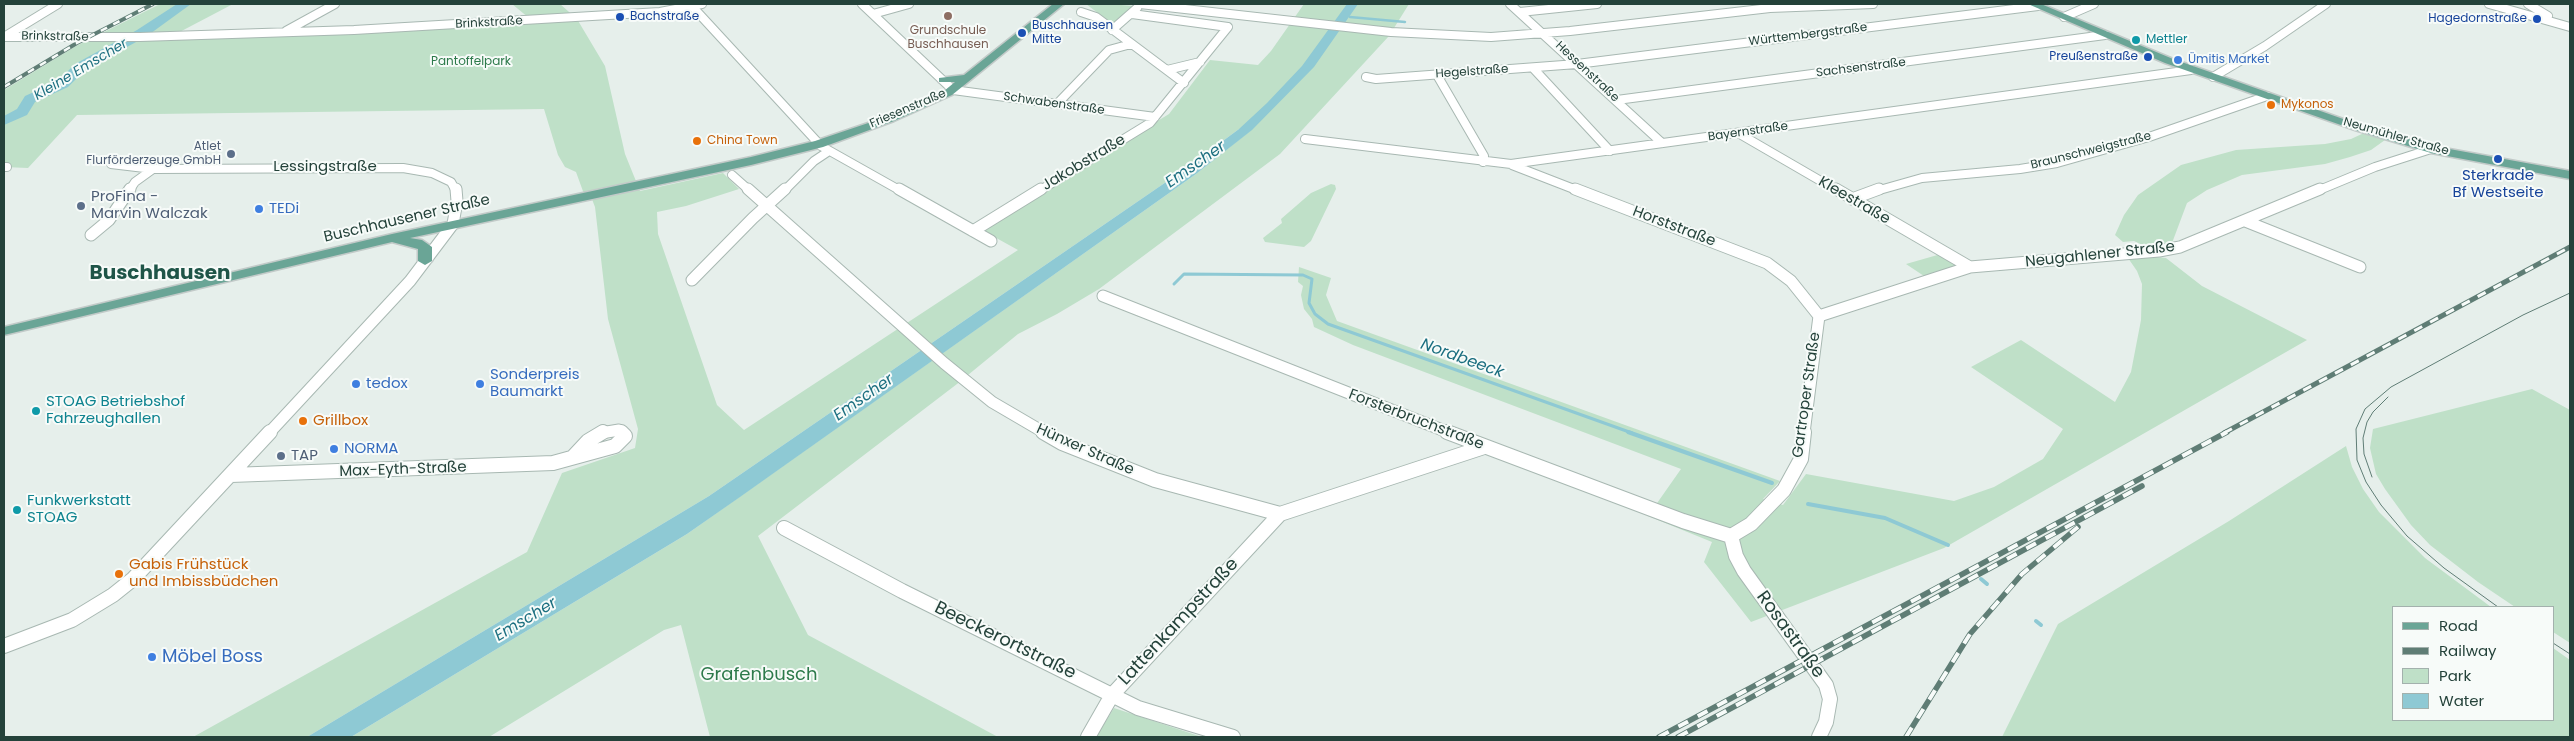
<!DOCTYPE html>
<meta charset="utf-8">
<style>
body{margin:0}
#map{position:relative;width:2574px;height:741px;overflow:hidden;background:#e6efeb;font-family:Poppins,sans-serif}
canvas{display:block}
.frame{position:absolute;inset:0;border:5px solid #24423a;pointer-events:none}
.legend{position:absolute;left:2392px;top:606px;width:162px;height:115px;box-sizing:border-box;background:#f7fbf9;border:1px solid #a3b1ad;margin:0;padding:6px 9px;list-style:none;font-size:15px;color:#24423a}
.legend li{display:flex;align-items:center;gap:10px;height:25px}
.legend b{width:25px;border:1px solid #a3b1ad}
</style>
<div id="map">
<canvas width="2574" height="741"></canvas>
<div class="frame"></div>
<ul class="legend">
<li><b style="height:6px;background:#6aa596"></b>Road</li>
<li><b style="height:6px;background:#5f7d75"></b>Railway</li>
<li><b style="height:14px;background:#bfe0c8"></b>Park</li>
<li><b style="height:14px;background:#8ec9d4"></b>Water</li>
</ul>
</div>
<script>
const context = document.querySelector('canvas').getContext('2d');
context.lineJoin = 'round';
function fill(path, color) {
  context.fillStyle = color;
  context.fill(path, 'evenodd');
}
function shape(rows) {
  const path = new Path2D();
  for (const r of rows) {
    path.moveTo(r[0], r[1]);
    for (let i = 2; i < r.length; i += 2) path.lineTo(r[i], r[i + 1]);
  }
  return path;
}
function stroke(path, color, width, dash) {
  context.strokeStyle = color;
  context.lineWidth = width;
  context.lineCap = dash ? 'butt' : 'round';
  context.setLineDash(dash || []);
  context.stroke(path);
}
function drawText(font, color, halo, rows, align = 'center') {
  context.font = font + ' Poppins,sans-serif';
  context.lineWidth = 4;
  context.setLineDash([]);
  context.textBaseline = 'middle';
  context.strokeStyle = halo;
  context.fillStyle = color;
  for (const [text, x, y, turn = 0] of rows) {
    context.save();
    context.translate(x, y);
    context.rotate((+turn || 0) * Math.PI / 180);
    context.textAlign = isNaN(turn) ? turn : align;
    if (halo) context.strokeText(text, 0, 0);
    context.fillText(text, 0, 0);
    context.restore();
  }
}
fill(shape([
 [160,4,233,4,172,36,529,18,512,4,560,4,577,19,605,66,625,154,640,191,723,173,739,189,686,206,657,212,658,234,717,405,744,430,1018,250,980,229,1169,114,1210,60,1258,65,1271,51,1304,4,1409,4,1389,36,1280,154,1099,289,1057,314,1018,334,957,384,758,536,808,635,998,737,710,737,681,625,664,630,489,737,351,737,687,534,1196,174,1251,130,1239,129,1185,169,709,496,307,737,193,737,527,552,562,473,635,448,638,429,608,319,595,207,590,194,584,194,576,172,565,167,558,155,544,109,77,115,28,168,4,167,4,90,76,46],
 [1086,4,1109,4,1134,6,1114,25],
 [2364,133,2385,140,2371,150,2350,157,2325,164,2242,175,2207,190,2187,203,2172,243,2149,248,2134,241,2123,242,2115,235,2124,215,2138,195,2181,165,2236,150,2325,144,2351,139],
 [1331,184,1335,185,1336,189,1311,241,1304,247,1265,242,1263,238,1282,223,1281,219,1311,193],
 [1941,254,1958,265,1927,278,1906,264],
 [2146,256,2166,258,2202,286,2307,340,1944,548,1751,622,1704,562,1712,542,1648,516,1681,469,1353,345,1314,327,1312,319,1304,309,1301,295,1303,286,1298,282,1299,267,1331,278,1326,295,1337,321,1780,481,1763,499,1783,505,1806,474,1954,501,1994,487,2043,459,2063,429,1971,367,2021,340,2115,402,2131,372,2141,320,2142,284,2137,271,2128,258],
 [2532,389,2570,410,2570,643,2553,632,2553,607,2515,607,2478,582,2430,545,2411,525,2385,489,2376,474,2370,448,2373,429],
 [2346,446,2352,467,2363,489,2379,512,2425,558,2491,607,2393,607,2393,720,2553,720,2553,648,2570,660,2570,737,2002,737,2058,624,2229,521],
 [1114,708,1202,737,1096,737]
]), '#bfe0c8');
fill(shape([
 [1347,4,1358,4,1314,67,1252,130,1196,174,740,497,687,534,351,737,307,737,709,496,1185,169,1239,129,1267,103,1302,66]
]), '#8ec9d4');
stroke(shape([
 [1350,17,1405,22]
]), '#8ec9d4', 2.5);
stroke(shape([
 [1174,284,1184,274,1303,275,1312,279,1309,303,1315,314,1328,324,1632,433]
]), '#8ec9d4', 3);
stroke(shape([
 [1628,432,1772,483],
 [1808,504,1885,518,1948,545],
 [1981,579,1987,584],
 [2036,621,2041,625]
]), '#8ec9d4', 4);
fill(shape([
 [177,4,191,4,147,36,85,70,68,87,35,102,27,115,4,125,4,116,17,109,25,96,58,81,75,64,137,30,177,4]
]), '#8ec9d4');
const minorFar2 = shape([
 [690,4,821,146,901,191],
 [862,4,953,90,1155,117],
 [1140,4,1391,32,1491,37,1570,31,1770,8,1873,4],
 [1510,4,1662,143],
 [2489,4,2570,27],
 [2528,4,2548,16],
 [1081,12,1096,17,1184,83],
 [1520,12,1597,4],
 [873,14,909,4],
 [2064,17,2094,4],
 [1112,30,1137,8],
 [286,31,335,4],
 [4,37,140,37,354,30,660,12,702,4],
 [4,37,58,4],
 [1533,68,1610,151],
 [1167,70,1200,62],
 [1437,75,1484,156,1483,162],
 [1366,77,1376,79,1577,64,2038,6],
 [2213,77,2265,46,2326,4],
 [1617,100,2105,35],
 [1057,104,1109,50,1131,44],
 [1738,133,1838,191],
 [1305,139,1511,164,2191,70],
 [111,164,153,169,403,168,432,173,451,182,456,191],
 [1512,165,1579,191],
 [4,167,7,167],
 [732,175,750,191],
 [129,191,135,182,153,169],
 [784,191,814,161,829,151],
 [1039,191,1150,123,1228,27,1132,14],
 [1876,191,1922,178,2020,169,2057,163,2149,137,2267,96],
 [2317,191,2375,167,2431,149]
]);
const minorFar1 = shape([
 [748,189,944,363,992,402,1045,433],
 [899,189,991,241],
 [1575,189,1767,263,1791,281,1819,316],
 [1836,189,1970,267],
 [1852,199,1879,189],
 [2245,221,2360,267],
 [973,231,1041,189],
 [91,235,109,220,130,189],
 [692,280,753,218,785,189],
 [1103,296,1450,433],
 [1819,316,1970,267,2159,251,2180,247,2320,189],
 [269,433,410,281,453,224,457,201,456,189],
 [601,433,619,430,622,433],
 [1804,433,1819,316]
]);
const minor = shape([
 [1043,432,1062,443,1155,480,1280,514,1484,447],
 [1447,432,1683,521,1731,536],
 [573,457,588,441,603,432],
 [231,475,553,463,615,446,625,436,621,432],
 [784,528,902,591,1138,708,1233,737],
 [1731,536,1751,524,1784,490,1801,459,1804,432],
 [1731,536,1736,556,1744,571,1826,685,1830,699,1826,722,1819,737],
 [4,646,72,620,113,595,133,579,270,432],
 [1088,737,1112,695,1280,514]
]);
const major = shape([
 [1053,4,1064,4,952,95,894,121,823,147,751,165,410,238,422,240,432,247,432,261,425,265,418,261,418,249,392,242,4,335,4,327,392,234,751,157,815,141,886,117,944,91,955,82,939,82,939,78,964,75,1053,4],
 [2028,4,2041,4,2173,59,2363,126,2433,146,2570,171,2570,179,2431,153,2355,130,2165,63,2028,4]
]);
stroke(minorFar2, '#a8b8b2', 10);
stroke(minorFar1, '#a8b8b2', 13);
stroke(minor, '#a8b8b2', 16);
stroke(major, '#c2cac8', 3);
stroke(minorFar2, '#fff', 8);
stroke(minorFar1, '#fff', 11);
stroke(minor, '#fff', 14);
fill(major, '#6aa596');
stroke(shape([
 [2372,477,2364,454,2363,438,2367,422,2373,412,2388,397],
 [2498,607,2444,568,2407,536,2381,505,2366,482,2357,460,2356,429,2365,409,2391,387,2523,315,2570,293],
 [2553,643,2570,654]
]), '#5f7d75', 1);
const railFar2 = shape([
 [4,87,77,43,153,4]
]);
const railFar1 = shape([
 [2224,433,2570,247]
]);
const rail = shape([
 [1659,737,2227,432],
 [1678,737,2142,486],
 [1906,737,1970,634,2022,574,2078,527]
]);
stroke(railFar2, '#5f7d75', 4);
stroke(railFar1, '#5f7d75', 5);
stroke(rail, '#5f7d75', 5.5);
stroke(railFar2, '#f7fbf9', 2.5, [7]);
stroke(railFar1, '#f7fbf9', 3, [9]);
stroke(rail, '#f7fbf9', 4, [11]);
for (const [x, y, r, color] of [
 [948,16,5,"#8d6e63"],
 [620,17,5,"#1a4fb4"],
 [2537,19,5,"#1a4fb4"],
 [1022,33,5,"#1a4fb4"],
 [2136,40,5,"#0f9aa8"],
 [2148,57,5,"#1a4fb4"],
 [2178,60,5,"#3f7fe0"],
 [2271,105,5,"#e8710a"],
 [697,141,5,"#e8710a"],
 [231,154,5,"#5c6f8a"],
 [2498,159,5,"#1a4fb4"],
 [81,206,5,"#5c6f8a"],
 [259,209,5,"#3f7fe0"],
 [356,384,5,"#3f7fe0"],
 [480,384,5,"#3f7fe0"],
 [36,411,5,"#0f9aa8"],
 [303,421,5,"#e8710a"],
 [334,449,5,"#3f7fe0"],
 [281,456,5,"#5c6f8a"],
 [17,510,5,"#0f9aa8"],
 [119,574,5,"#e8710a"],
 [152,657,5,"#3f7fe0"]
]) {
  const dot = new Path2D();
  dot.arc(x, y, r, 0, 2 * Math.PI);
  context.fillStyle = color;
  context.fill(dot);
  stroke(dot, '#f7fbf9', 2);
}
drawText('12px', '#164399', '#f7fbf9', [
 ["Bachstraße",630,17],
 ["Hagedornstraße",2527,19,"right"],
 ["Buschhausen",1032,26],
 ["Mitte",1032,40],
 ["Preußenstraße",2138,57,"right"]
], 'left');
drawText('12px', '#24423a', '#f7fbf9', [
 ["Brinkstraße",489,23,-3],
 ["Württembergstraße",1808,35,-7],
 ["Brinkstraße",55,37,1],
 ["Sachsenstraße",1861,68,-7],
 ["Hegelstraße",1472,72,-4],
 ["Hessenstraße",1587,72,43],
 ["Schwabenstraße",1054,104,8],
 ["Friesenstraße",908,109,-23],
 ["Bayernstraße",1748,132,-8],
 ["Neumühler Straße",2396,137,16],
 ["Braunschweigstraße",2091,151,-14]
]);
drawText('12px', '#785e54', '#f7fbf9', [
 ["Grundschule",948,31],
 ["Buschhausen",948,45]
]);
drawText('12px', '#0d838f', '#f7fbf9', [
 ["Mettler",2146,40]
], 'left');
drawText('12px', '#366cbe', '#f7fbf9', [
 ["Ümitis Market",2188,60]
], 'left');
drawText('12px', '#2d7a4b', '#f7fbf9', [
 ["Pantoffelpark",471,62]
]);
drawText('12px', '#c56008', '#f7fbf9', [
 ["Mykonos",2281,105],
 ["China Town",707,141]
], 'left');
drawText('12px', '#4e5e75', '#f7fbf9', [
 ["Atlet",221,147],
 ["Flurförderzeuge GmbH",221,161]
], 'right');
drawText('italic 14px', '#1c6f80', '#f7fbf9', [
 ["Kleine Emscher",81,70,-31]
]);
drawText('15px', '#24423a', '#f7fbf9', [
 ["Jakobstraße",1084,163,-31],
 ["Lessingstraße",325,167],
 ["Kleestraße",1854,201,30],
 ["Buschhausener Straße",407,219,-13],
 ["Horststraße",1674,227,21],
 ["Neugahlener Straße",2100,255,-6],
 ["Gartroper Straße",1807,395,-82],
 ["Forsterbruchstraße",1416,420,21],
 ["Hünxer Straße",1085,450,24],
 ["Max-Eyth-Straße",403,470,-2]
]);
drawText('15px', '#164399', '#f7fbf9', [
 ["Sterkrade",2498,176],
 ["Bf Westseite",2498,193]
]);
drawText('15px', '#4e5e75', '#f7fbf9', [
 ["ProFina -",91,197],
 ["Marvin Walczak",91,214],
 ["TAP",291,456]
], 'left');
drawText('15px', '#366cbe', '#f7fbf9', [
 ["TEDi",269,209],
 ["Sonderpreis",490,375],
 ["Baumarkt",490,392],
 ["tedox",366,384],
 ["NORMA",344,449]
], 'left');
drawText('15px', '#0d838f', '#f7fbf9', [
 ["STOAG Betriebshof",46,402],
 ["Fahrzeughallen",46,419],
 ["Funkwerkstatt",27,501],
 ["STOAG",27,518]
], 'left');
drawText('15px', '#c56008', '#f7fbf9', [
 ["Grillbox",313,421],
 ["Gabis Frühstück",129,565],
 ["und Imbissbüdchen",129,582]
], 'left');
drawText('italic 16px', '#1c6f80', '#f7fbf9', [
 ["Emscher",1196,165,-35],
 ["Nordbeeck",1462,359,20],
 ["Emscher",864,398,-35],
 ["Emscher",526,620,-31]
]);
drawText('18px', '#24423a', '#f7fbf9', [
 ["Lattenkampstraße",1179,622,-47],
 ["Rosastraße",1790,635,54],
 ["Beeckerortstraße",1005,641,26]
]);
drawText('18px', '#366cbe', '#f7fbf9', [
 ["Möbel Boss",162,657]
], 'left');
drawText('18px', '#2d7a4b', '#f7fbf9', [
 ["Grafenbusch",759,675]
]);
drawText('bold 20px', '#1f5548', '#f7fbf9', [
 ["Buschhausen",160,274]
]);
</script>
